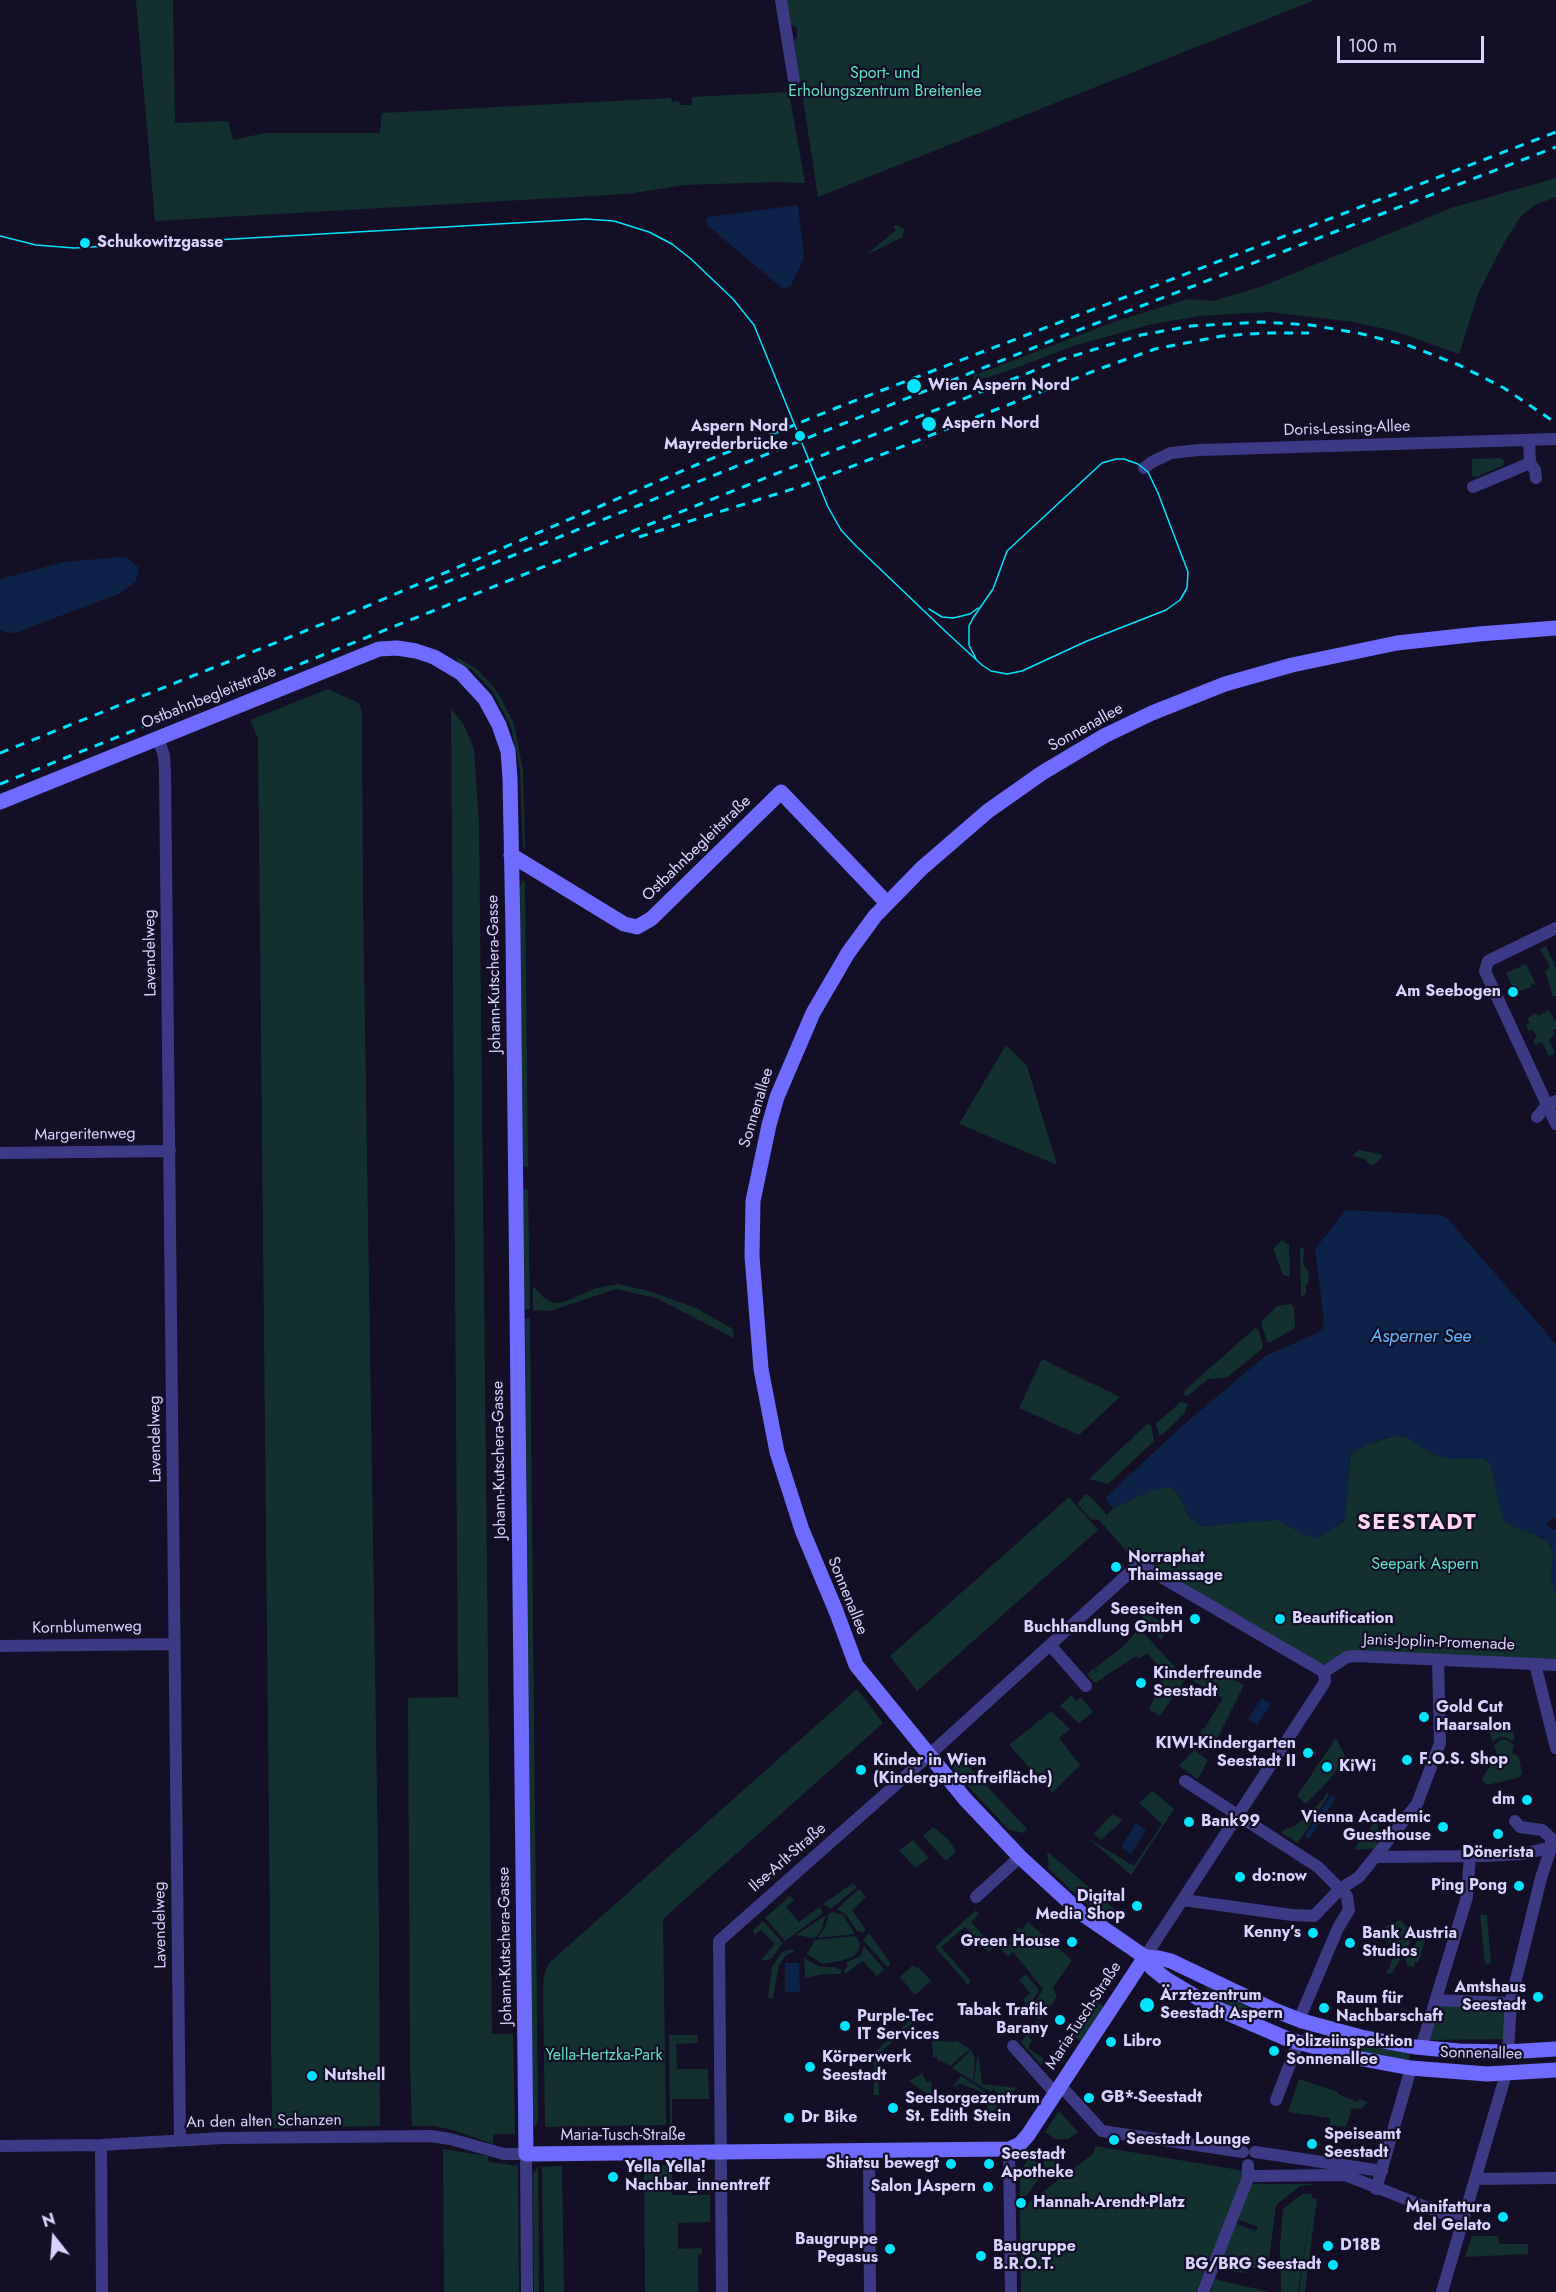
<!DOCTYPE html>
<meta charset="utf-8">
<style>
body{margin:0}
#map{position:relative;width:1556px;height:2292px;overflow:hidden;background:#130f26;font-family:Jost,sans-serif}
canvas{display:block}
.north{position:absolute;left:24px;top:2208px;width:60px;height:60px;-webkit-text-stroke:4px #130f26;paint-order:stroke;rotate:343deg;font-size:16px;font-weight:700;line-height:24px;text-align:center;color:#d9d4ff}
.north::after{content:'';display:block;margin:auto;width:21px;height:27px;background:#d9d4ff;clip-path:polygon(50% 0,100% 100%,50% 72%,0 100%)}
.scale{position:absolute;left:1337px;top:36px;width:147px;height:27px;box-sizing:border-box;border:3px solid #d9d4ff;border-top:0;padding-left:8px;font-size:18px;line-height:21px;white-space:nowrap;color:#d9d4ff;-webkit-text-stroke:4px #130f26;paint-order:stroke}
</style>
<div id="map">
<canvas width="1556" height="2292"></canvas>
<div class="north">N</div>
<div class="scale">100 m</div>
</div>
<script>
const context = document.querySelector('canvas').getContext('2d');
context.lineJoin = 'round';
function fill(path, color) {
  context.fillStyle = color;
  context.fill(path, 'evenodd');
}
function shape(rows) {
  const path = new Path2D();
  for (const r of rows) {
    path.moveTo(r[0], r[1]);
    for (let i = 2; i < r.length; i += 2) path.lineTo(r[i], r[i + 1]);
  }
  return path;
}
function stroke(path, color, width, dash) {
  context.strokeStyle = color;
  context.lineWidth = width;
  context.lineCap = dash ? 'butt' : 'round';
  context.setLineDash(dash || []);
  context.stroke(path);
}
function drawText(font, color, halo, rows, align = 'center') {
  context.font = font + ' Jost,sans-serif';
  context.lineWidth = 4.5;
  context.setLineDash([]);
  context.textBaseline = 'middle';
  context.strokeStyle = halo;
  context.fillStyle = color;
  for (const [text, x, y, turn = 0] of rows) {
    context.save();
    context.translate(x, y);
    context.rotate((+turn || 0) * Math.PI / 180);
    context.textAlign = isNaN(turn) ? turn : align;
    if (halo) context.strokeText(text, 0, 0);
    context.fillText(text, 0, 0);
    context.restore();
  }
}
fill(shape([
 [136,0,173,0,175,123,228,121,233,140,265,133,380,133,382,113,671,98,672,102,679,101,680,105,692,105,692,97,789,92,805,183,776,182,685,185,627,194,155,221],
 [786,0,1315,0,818,197,794,40,797,38,797,28,791,25],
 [1556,178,1556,197,1535,205,1521,216,1504,243,1478,294,1459,354,1394,331,1353,322,1270,312,1199,316,1148,325,1073,346,1008,371,975,381,973,376,1117,321,1188,299,1213,301,1263,286,1451,208],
 [897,225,904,229,903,237,866,255,896,230,893,227],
 [1501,458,1505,462,1502,466,1476,477,1472,476,1472,459],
 [456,657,477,669,491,684,500,696,514,724,523,770,525,847,523,849,520,770,511,727,493,692,470,668,467,670,459,665],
 [328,689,359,703,362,713,363,900,379,1924,380,2126,272,2128,258,738,250,720],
 [451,708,464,725,474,749,479,823,492,2034,513,2034,515,2134,493,2134,493,2144,453,2130,434,2126,412,2126,410,2061,408,1698,458,1697],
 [523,880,525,882,528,1167,523,1166,520,886],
 [1546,946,1556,968,1556,996,1553,996,1545,971,1550,967,1540,949],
 [1526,964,1536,985,1531,983,1532,987,1515,992,1506,973],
 [1549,1010,1556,1022,1556,1029,1553,1030,1555,1033,1549,1040,1555,1053,1549,1056,1542,1042,1535,1045,1533,1040,1537,1038,1533,1030,1529,1031,1526,1025,1530,1023,1527,1018,1536,1013,1538,1016],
 [1006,1045,1027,1066,1057,1165,959,1124],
 [1358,1150,1360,1150,1383,1155,1376,1164,1370,1165,1365,1159,1353,1156],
 [523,1189,528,1190,530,1309,525,1309],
 [1282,1240,1289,1245,1290,1277,1283,1275,1274,1251,1274,1248],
 [1300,1247,1304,1249,1303,1264,1308,1271,1309,1282,1306,1285,1306,1294,1301,1297],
 [618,1284,649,1291,696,1308,733,1329,734,1338,656,1298,616,1289,550,1311,533,1310,533,1286,544,1298,554,1303,564,1302,596,1288],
 [1291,1304,1294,1307,1295,1328,1271,1342,1267,1342,1261,1322,1277,1306],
 [530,1318,538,2121,535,2127,533,2123,525,1319],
 [1255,1328,1258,1329,1263,1345,1262,1349,1226,1378,1208,1379,1188,1396,1184,1395,1183,1392],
 [1042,1359,1120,1397,1079,1435,1019,1408],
 [1181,1402,1188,1404,1184,1414,1162,1435,1159,1435,1156,1423],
 [1147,1424,1151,1425,1154,1441,1108,1484,1089,1479],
 [1398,1435,1409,1438,1436,1455,1484,1459,1490,1463,1494,1473,1537,1536,1547,1541,1552,1550,1556,1550,1556,1661,1351,1652,1322,1665,1146,1561,1134,1560,1099,1520,1091,1519,1077,1504,1085,1495,1088,1494,1107,1515,1113,1508,1134,1499,1145,1487,1170,1487,1179,1495,1189,1517,1202,1526,1272,1520,1275,1512,1323,1535,1343,1522,1345,1519,1350,1458,1352,1452,1366,1445],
 [1069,1497,1098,1530,917,1691,890,1656],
 [1146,1613,1164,1623,1161,1628,1166,1631,1161,1640,1142,1617],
 [1139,1628,1186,1679,1160,1716,1149,1709,1162,1681,1160,1680,1163,1671,1147,1653,1139,1659,1136,1656,1095,1683,1087,1674,1093,1669,1097,1671,1095,1668,1126,1644],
 [1205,1664,1244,1685,1213,1747,1198,1740,1202,1728,1204,1729,1223,1698,1193,1681],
 [857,1689,883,1723,663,1919,666,2125,545,2127,543,1990,544,1975,549,1963],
 [1071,1695,1077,1701,1081,1697,1093,1712,1079,1723,1060,1706],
 [1051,1711,1070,1729,1059,1738,1080,1765,1052,1793,1009,1745],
 [1504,1723,1511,1725,1515,1740,1511,1741,1508,1738,1501,1737,1492,1742,1490,1732,1497,1725],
 [1336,1738,1345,1756,1330,1779,1306,1804,1297,1796],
 [1500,1740,1507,1740,1514,1745,1512,1753,1519,1757,1522,1774,1518,1778,1487,1785,1482,1779,1490,1766,1488,1759,1497,1753,1494,1746],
 [1194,1750,1208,1760,1198,1779,1179,1766],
 [955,1752,1027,1829,1023,1833,1009,1830,964,1782,946,1760],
 [1153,1791,1174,1809,1131,1875,1089,1839,1134,1866,1162,1824,1139,1803],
 [1327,1793,1329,1795,1298,1843,1282,1833,1284,1829,1295,1826,1321,1802],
 [1112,1814,1123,1820,1101,1840,1094,1834],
 [1374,1823,1378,1823,1377,1848,1356,1850,1355,1847],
 [933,1827,947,1838,956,1851,946,1861,923,1836],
 [913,1840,929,1858,915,1868,899,1850],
 [1048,1852,1120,1914,1118,1917,1113,1913,1095,1911,1076,1895,1047,1867,1049,1865,1047,1853],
 [853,1883,857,1887,831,1909,823,1904],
 [859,1889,866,1897,852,1910,866,1930,863,1932,857,1931,847,1916,837,1909],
 [790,1896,794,1900,786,1907,799,1922,820,1907,823,1913,785,1941,765,1918],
 [976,1910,979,1914,971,1922,994,1947,988,1952,965,1927,941,1947,971,1981,968,1985,935,1947],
 [833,1912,843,1915,855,1934,818,1938,825,1927,829,1913],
 [826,1915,821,1931,814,1938,796,1935],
 [1480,1915,1487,1915,1491,1963,1485,1964],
 [1400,1920,1408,1928,1410,1943,1392,1973,1386,1974,1398,1947,1380,1938,1386,1926],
 [763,1921,783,1943,771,1959,766,1960,761,1960,775,1944,761,1930,755,1935,752,1931],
 [1028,1922,1072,1960,1053,1988,1057,1996,1047,2012,1034,2004,1043,1989,1013,1952,1008,1957,1000,1948,1005,1943,1008,1946,1011,1943,1009,1939,1019,1927,1022,1930],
 [869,1933,891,1964,887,1967,863,1940],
 [1427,1935,1418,1963,1415,1962,1414,1967,1408,1966,1405,1959,1420,1937],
 [856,1936,860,1944,859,1950,854,1956,841,1961,823,1964,807,1954,815,1940],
 [864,1946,884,1969,877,1976,863,1961,845,1974,844,1970,847,1967,847,1962,860,1956],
 [790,1949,795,1951,786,1955,779,1965,773,1998,768,1998,772,1967,781,1953],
 [804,1958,820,1967,834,1967,841,1970,841,1974,824,1974,805,1978],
 [913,1965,916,1968,918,1967,931,1981,915,1995,900,1977],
 [1026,1974,1039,1990,1029,2006,1023,2000,1030,1993,1019,1980],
 [1207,1987,1263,2014,1260,2023,1203,1995],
 [1093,2000,1105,2007,1082,2042,1070,2034],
 [1438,2002,1507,2005,1505,2039,1427,2040],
 [1033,2005,1045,2013,1029,2038,1032,2040,1028,2048,1044,2059,1041,2065,1021,2042,1036,2021,1038,2022,1040,2020,1037,2018,1040,2014,1031,2008],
 [922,2009,926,2014,921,2020,918,2018,878,2055,879,2095,874,2095,874,2053],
 [669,2035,698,2035,698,2043,676,2044,677,2069,708,2069,709,2099,672,2099,672,2124,670,2125],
 [932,2039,944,2042,957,2041,970,2049,950,2066,942,2061,937,2060,937,2057,933,2057],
 [1360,2041,1411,2050,1409,2060,1357,2051],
 [971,2050,975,2059,973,2081,952,2068],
 [979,2057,982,2084,1017,2088,1004,2100,1003,2098,1006,2096,1002,2092,999,2095,993,2089,991,2092,974,2082,977,2058],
 [922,2073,926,2082,931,2081,932,2095,924,2092,909,2081],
 [961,2076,989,2094,1000,2104,993,2111,987,2110,987,2095,960,2083,955,2087,954,2085],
 [1299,2079,1338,2092,1338,2094,1357,2102,1359,2099,1368,2102,1361,2109,1352,2108,1346,2127,1330,2125,1330,2118,1288,2112],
 [1059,2111,1078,2132,1068,2139,1055,2139,1045,2132],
 [1095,2146,1245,2171,1196,2292,1021,2292,1020,2209,1093,2154],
 [443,2149,488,2156,489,2162,518,2166,519,2292,444,2292],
 [1048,2150,1053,2151,1060,2159,1055,2170,1049,2172,1045,2171,1043,2159],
 [1030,2156,1038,2164,1041,2176,1027,2195,1020,2197,1020,2172],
 [672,2165,672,2195,710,2195,710,2222,678,2223,678,2249,702,2248,702,2254,698,2254,698,2292,645,2292,644,2166],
 [562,2166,564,2292,544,2292,542,2167],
 [538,2168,539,2292,534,2292,533,2173],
 [1251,2184,1313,2184,1313,2185,1300,2186,1276,2205,1268,2268,1246,2268,1245,2273,1216,2269,1235,2223,1256,2231,1258,2227,1237,2219],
 [1302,2194,1312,2194,1312,2198,1317,2199,1305,2292,1299,2292,1310,2211,1298,2292,1281,2292,1280,2245,1283,2209],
 [1472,2236,1498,2236,1499,2244,1528,2244,1528,2254,1465,2257],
 [1214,2279,1270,2292,1211,2292]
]), '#12302f');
fill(shape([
 [798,205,804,257,791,286,783,289,707,225,706,220,708,217],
 [119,557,128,558,139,568,136,581,121,593,15,633,5,632,0,629,0,579,64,562],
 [1346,1210,1441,1215,1447,1218,1556,1344,1556,1517,1546,1523,1547,1526,1556,1530,1556,1596,1550,1577,1553,1554,1550,1544,1543,1538,1505,1523,1500,1509,1490,1463,1484,1459,1447,1459,1426,1450,1403,1435,1382,1439,1352,1452,1350,1458,1345,1519,1335,1528,1315,1539,1304,1535,1277,1520,1202,1526,1189,1517,1179,1495,1170,1487,1156,1489,1113,1508,1105,1498,1181,1427,1265,1356,1315,1334,1322,1329,1324,1321,1315,1249],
 [1262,1698,1271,1704,1257,1725,1248,1719],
 [1331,1795,1336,1798,1309,1839,1304,1836],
 [1136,1823,1146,1830,1131,1854,1121,1847],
 [785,1963,799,1963,800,1992,785,1992]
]), '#0c2248');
stroke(shape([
 [781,0,794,80],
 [1529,440,1530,463,1535,470,1536,478],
 [1144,468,1152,462,1171,453,1199,450,1556,439],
 [1473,487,1530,463],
 [158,738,164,756,165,772,180,2140],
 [1556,928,1488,961,1485,971,1556,1124],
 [1537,1117,1547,1105,1556,1101],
 [0,1153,170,1151],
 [1050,1645,1086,1686],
 [0,1646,175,1644],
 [1535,1664,1556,1748],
 [1324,1672,1347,1657,1355,1656,1556,1665],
 [1185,1781,1318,1867,1347,1896,1349,1910,1338,1928,1299,2020],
 [1375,1857,1417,1804,1440,1743,1438,1660],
 [976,1897,1020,1857],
 [1183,1900,1292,1915,1314,1916,1340,1889,1359,1877,1375,1857,1483,1856,1523,1854,1556,1846],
 [1145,1957,1323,1685,1325,1681,1324,1672],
 [1436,2000,1511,2003],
 [1013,2046,1055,2093],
 [1421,2048,1467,1897,1470,1856],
 [1508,2052,1511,2000,1541,1878,1551,1848,1551,1838,1542,1830,1520,1827,1515,1821],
 [1060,2085,1102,2131,1243,2152],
 [1276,2100,1298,2043],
 [101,2145,102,2292],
 [0,2146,101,2145,223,2138,431,2136,450,2139,504,2154,526,2154,527,2292],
 [1009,2149,1011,2292],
 [869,2151,870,2292],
 [1255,2152,1382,2171],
 [1249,2174,1254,2176,1345,2175,1454,2218,1464,2219],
 [1476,2179,1556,2178],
 [1376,2189,1411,2068],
 [722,2292,719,1941,918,1765,1139,1564,1324,1672],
 [1203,2292,1248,2178,1248,2165],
 [1442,2292,1506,2074]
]), '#3d3a85', 12);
stroke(shape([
 [1556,628,1479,634,1397,643,1292,665,1225,684,1152,713,1104,736,1042,773,988,811,922,868,875,916,848,953,813,1013,777,1097,769,1125,753,1201,752,1256,761,1369,777,1452,802,1530,836,1611,856,1665,965,1799,1020,1857,1081,1913,1145,1957,1152,1968,1166,1979,1211,2006,1290,2040,1357,2058,1411,2068,1487,2074,1556,2070],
 [0,802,379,649,397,648,416,651,434,657,461,673,485,699,499,725,508,751,510,779,513,931,526,2154,1009,2149,1020,2144,1028,2135,1145,1957],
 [511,855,624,924,637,927,651,919,781,792,887,903],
 [1145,1957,1159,1958,1171,1961,1274,2010,1302,2021,1361,2037,1415,2047,1459,2051,1506,2052,1556,2049]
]), '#6f6bff', 15);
stroke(shape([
 [0,236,36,245,74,248,586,219,614,221,649,232,672,244,691,259,733,299,754,325,828,507,841,530,855,545,945,631,982,665,991,671,1007,674,1022,671,1087,641,1166,610,1180,600,1187,588,1188,572,1158,493,1148,472,1138,464,1124,459,1116,459,1102,463,1007,551,993,589,973,618,969,626,969,645,976,659],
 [929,609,942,617,953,618,970,614,978,608]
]), '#00e5ff', 1.5);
stroke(shape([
 [639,537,802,486,1099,369,1155,349,1222,336,1266,333,1309,333],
 [429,589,1063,336,1556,147],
 [0,753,365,607,696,465,836,408,1556,132],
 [0,784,1063,359,1141,335,1191,326,1260,322,1310,325,1358,333,1410,346,1459,365,1504,388,1556,423]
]), '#00e5ff', 3, [9, 8]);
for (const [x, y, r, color] of [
 [85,243,6,"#00e5ff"],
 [914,386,8,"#00e5ff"],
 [929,424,8,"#00e5ff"],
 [800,436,6,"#00e5ff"],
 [1513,992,6,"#00e5ff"],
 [1116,1567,6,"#00e5ff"],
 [1195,1619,6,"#00e5ff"],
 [1280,1619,6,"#00e5ff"],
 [1141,1683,6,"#00e5ff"],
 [1424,1717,6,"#00e5ff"],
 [1308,1753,6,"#00e5ff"],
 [1407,1760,6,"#00e5ff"],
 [1327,1767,6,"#00e5ff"],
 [861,1770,6,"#00e5ff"],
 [1527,1800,6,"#00e5ff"],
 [1189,1822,6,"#00e5ff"],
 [1443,1827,6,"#00e5ff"],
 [1498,1834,6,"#00e5ff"],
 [1240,1877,6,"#00e5ff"],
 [1519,1886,6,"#00e5ff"],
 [1137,1906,6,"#00e5ff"],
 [1313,1933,6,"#00e5ff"],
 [1072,1942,6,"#00e5ff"],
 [1350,1943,6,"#00e5ff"],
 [1538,1997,6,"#00e5ff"],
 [1147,2005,8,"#00e5ff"],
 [1324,2008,6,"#00e5ff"],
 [1060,2020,6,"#00e5ff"],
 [845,2026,6,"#00e5ff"],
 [1111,2042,6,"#00e5ff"],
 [1274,2051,6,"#00e5ff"],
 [810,2067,6,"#00e5ff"],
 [312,2076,6,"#00e5ff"],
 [1089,2098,6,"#00e5ff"],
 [893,2108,6,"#00e5ff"],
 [789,2118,6,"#00e5ff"],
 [1114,2140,6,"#00e5ff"],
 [1312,2144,6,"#00e5ff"],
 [951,2164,6,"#00e5ff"],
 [989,2164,6,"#00e5ff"],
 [613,2177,6,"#00e5ff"],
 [988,2187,6,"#00e5ff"],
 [1021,2203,6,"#00e5ff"],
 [1503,2217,6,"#00e5ff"],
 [1328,2246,6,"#00e5ff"],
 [890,2249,6,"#00e5ff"],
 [981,2256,6,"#00e5ff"],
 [1333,2265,6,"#00e5ff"]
]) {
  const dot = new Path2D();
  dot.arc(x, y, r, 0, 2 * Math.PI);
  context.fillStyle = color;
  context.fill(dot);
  stroke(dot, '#130f26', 2);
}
drawText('16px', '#5fe0c0', '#130f26', [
 ["Sport- und",885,74],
 ["Erholungszentrum Breitenlee",885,92],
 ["Seepark Aspern",1425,1565],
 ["Yella-Hertzka-Park",604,2056]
]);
drawText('bold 16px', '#d9d4ff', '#130f26', [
 ["Schukowitzgasse",97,243],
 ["Wien Aspern Nord",928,386],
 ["Aspern Nord",942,424],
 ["Aspern Nord",788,427,"right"],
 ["Mayrederbrücke",788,445,"right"],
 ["Am Seebogen",1501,992,"right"],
 ["Norraphat",1128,1558],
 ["Thaimassage",1128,1576],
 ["Seeseiten",1183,1610,"right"],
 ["Buchhandlung GmbH",1183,1628,"right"],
 ["Beautification",1292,1619],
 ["Kinderfreunde",1153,1674],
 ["Seestadt",1153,1692],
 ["Gold Cut",1436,1708],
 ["Haarsalon",1436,1726],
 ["KIWI-Kindergarten",1296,1744,"right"],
 ["Seestadt II",1296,1762,"right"],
 ["F.O.S. Shop",1419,1760],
 ["Kinder in Wien",873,1761],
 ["(Kindergartenfreifläche)",873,1779],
 ["KiWi",1339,1767],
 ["dm",1515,1800,"right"],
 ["Vienna Academic",1431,1818,"right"],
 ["Guesthouse",1431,1836,"right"],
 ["Bank99",1201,1822],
 ["Dönerista",1498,1853,"center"],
 ["do:now",1252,1877],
 ["Ping Pong",1507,1886,"right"],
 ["Digital",1125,1897,"right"],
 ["Media Shop",1125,1915,"right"],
 ["Kenny’s",1301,1933,"right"],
 ["Bank Austria",1362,1934],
 ["Studios",1362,1952],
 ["Green House",1060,1942,"right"],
 ["Amtshaus",1526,1988,"right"],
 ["Seestadt",1526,2006,"right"],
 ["Ärztezentrum",1160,1996],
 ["Seestadt Aspern",1160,2014],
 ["Raum für",1336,1999],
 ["Nachbarschaft",1336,2017],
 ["Tabak Trafik",1048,2011,"right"],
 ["Barany",1048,2029,"right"],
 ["Purple-Tec",857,2017],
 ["IT Services",857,2035],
 ["Libro",1123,2042],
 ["Polizeiinspektion",1286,2042],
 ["Sonnenallee",1286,2060],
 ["Körperwerk",822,2058],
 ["Seestadt",822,2076],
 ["Nutshell",324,2076],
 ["GB*-Seestadt",1101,2098],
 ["Seelsorgezentrum",905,2099],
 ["St. Edith Stein",905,2117],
 ["Dr Bike",801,2118],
 ["Speiseamt",1324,2135],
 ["Seestadt",1324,2153],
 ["Seestadt Lounge",1126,2140],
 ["Seestadt",1001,2155],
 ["Apotheke",1001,2173],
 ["Shiatsu bewegt",939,2164,"right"],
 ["Yella Yella!",625,2168],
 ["Nachbar_innentreff",625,2186],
 ["Salon JAspern",976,2187,"right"],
 ["Hannah-Arendt-Platz",1033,2203],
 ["Manifattura",1491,2208,"right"],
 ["del Gelato",1491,2226,"right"],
 ["Baugruppe",878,2240,"right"],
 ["Pegasus",878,2258,"right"],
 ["D18B",1340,2246],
 ["Baugruppe",993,2247],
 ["B.R.O.T.",993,2265],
 ["BG/BRG Seestadt",1321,2265,"right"]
], 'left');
drawText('16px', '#d9d4ff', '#130f26', [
 ["Doris-Lessing-Allee",1347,429,-2],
 ["Ostbahnbegleitstraße",209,698,-22],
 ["Sonnenallee",1086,728,-29],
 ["Ostbahnbegleitstraße",697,849,-44],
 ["Lavendelweg",151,953,-91],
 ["Johann-Kutschera-Gasse",495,974,-91],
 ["Sonnenallee",757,1108,-73],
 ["Margeritenweg",85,1135,-1],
 ["Lavendelweg",156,1439,-91],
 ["Johann-Kutschera-Gasse",500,1460,-91],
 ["Sonnenallee",847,1596,68],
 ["Kornblumenweg",87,1628,-1],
 ["Janis-Joplin-Promenade",1439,1643,2],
 ["Ilse-Arlt-Straße",788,1858,-41],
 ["Lavendelweg",161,1925,-91],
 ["Johann-Kutschera-Gasse",506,1946,-91],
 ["Maria-Tusch-Straße",1084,2016,-57],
 ["Sonnenallee",1481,2054,1],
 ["An den alten Schanzen",264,2122,-1],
 ["Maria-Tusch-Straße",623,2136]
]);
drawText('italic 18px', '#62b6ff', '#130f26', [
 ["Asperner See",1421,1338]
]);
context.letterSpacing = '1.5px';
drawText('bold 22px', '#ffd6f0', '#130f26', [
 ["SEESTADT",1417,1524]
]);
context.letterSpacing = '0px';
</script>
